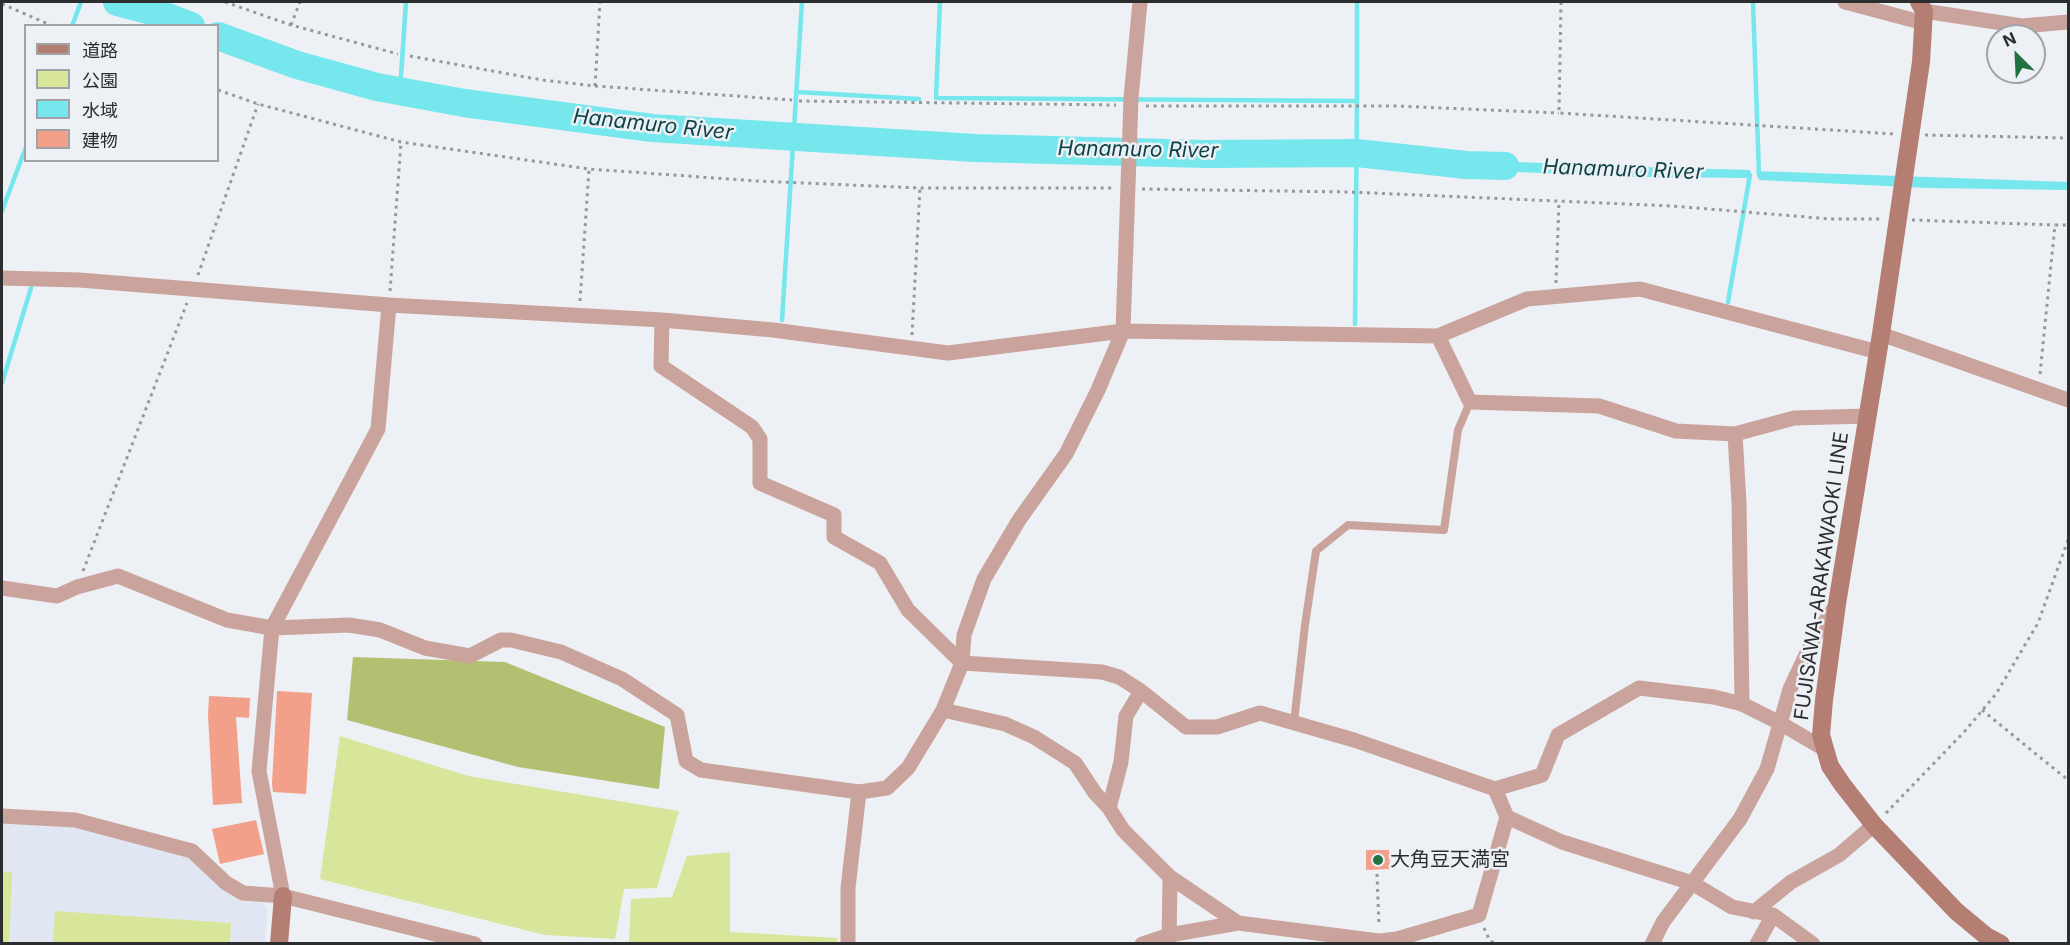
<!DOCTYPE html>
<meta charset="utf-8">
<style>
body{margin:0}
#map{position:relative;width:2070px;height:945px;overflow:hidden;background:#edf0f5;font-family:Inter,"Noto Sans JP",sans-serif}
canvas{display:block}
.frame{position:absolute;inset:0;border:3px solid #2c2d2f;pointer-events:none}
.legend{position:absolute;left:24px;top:24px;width:195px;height:138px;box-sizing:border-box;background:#edf0f5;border:2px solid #a0a2a6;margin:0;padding:8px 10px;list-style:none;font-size:18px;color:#2c2d2f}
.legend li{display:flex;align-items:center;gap:12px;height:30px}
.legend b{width:30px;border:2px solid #a0a2a6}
.north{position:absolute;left:1986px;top:24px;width:60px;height:60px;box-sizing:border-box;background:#edf0f5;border:2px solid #a0a2a6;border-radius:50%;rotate:336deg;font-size:16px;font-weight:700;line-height:24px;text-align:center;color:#2c2d2f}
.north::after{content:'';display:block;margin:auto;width:21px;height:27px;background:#227141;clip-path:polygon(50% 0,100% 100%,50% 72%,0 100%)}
</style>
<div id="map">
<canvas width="2070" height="945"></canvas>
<div class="frame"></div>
<ul class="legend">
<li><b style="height:8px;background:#b57e73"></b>道路</li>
<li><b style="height:16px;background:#d8e69c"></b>公園</li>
<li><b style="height:16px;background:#75e7ed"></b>水域</li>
<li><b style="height:16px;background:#f3a08a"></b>建物</li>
</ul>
<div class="north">N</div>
</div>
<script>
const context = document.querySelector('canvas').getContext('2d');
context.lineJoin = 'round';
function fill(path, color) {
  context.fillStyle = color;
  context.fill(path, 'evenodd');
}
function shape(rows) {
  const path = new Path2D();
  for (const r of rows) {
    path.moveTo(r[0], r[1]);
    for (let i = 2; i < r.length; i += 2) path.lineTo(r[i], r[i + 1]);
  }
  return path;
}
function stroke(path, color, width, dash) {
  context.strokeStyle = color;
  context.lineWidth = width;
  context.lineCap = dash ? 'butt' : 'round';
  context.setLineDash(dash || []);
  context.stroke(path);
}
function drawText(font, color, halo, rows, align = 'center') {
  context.font = font + ' Inter,"Noto Sans JP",sans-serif';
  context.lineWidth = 5;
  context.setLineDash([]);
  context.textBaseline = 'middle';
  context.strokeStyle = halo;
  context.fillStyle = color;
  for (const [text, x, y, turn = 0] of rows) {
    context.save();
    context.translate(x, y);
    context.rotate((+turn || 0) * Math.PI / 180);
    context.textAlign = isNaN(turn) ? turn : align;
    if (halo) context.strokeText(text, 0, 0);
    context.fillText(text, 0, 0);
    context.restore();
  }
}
fill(shape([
 [2,822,76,827,188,856,241,898,262,902,268,908,265,943,2,943]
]), '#e0e6f2');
fill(shape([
 [340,736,468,776,679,811,657,888,624,889,615,939,545,935,320,879],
 [730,852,730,932,837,938,837,943,629,943,631,899,672,897,687,856],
 [2,871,12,873,9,943,2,943],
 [55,911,231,923,230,943,53,943]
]), '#d8e69c');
fill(shape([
 [353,657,505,662,665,727,659,789,518,767,347,720]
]), '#b3c071');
fill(shape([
 [1467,160,1643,167,1750,170,1752,178,1642,177,1465,170],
 [1756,171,2068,182,2068,190,1929,188,1759,180]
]), '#75e7ed');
stroke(shape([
 [940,2,936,98,1357,101,1355,324],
 [1357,2,1357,101],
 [1753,2,1759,175],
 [72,26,81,2],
 [400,91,406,2],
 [797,92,919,99],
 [2,211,26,147],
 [1728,302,1750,175],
 [782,320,802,2],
 [2,383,31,288]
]), '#75e7ed', 4.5);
stroke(shape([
 [117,2,155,12,191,26],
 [218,36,297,65,377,87,464,103,652,128,975,148,1206,154,1357,153,1466,165,1505,166]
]), '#75e7ed', 28);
fill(shape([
 [277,691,312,693,306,794,273,792,272,784],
 [209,696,250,698,249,718,236,717,242,803,213,805,208,715],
 [256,820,264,854,220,864,212,829],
 [1366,850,1389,850,1390,869,1366,870]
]), '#f3a08a');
stroke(shape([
 [225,2,291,25,398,54],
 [1561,2,1559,113,1895,134],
 [2,4,53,26],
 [291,25,300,2],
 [410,56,542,80,595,86,792,100],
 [595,86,600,2],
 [218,90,258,104,401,142,589,169,757,181,920,188,1115,188],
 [799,101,1116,105],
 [1146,106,1396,106,1559,113],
 [1925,135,2068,138],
 [1142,189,1349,192,1672,206,1831,219,1882,219],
 [1912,220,2055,225],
 [198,275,258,104],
 [1556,283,1559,202],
 [390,291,401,142],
 [580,301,589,170],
 [912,335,920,188],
 [2040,374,2055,225,2068,225],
 [83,571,187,303],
 [1982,710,2068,780],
 [1886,813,1965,731,1996,694,2038,623,2068,540],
 [1377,874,1379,926],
 [1484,928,1490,941,1497,944]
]), '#96989c', 3, [3, 4.5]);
stroke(shape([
 [1294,722,1305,625,1316,551,1348,525,1444,530,1458,430,1470,402]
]), '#caa49c', 8);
stroke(shape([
 [1845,2,1924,23],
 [1924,11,2022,26,2068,22],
 [2,278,79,280,389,305,662,320,773,330,948,353,1123,331,1438,336,1527,299,1640,289,1878,352],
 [662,320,661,366,752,427,760,439,760,483,834,515,834,537,880,563,908,610,962,663,1102,672,1119,677,1141,691,1186,727,1217,727,1260,713,1354,740,1495,789,1542,775,1558,735,1639,688,1714,697,1742,704,1780,723,1826,750],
 [1881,334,2068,400],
 [1438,336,1470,402,1599,406,1676,431,1735,434,1794,418,1868,416],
 [1735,434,1739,503,1742,704],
 [2,588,57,596,77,587,118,576,227,620,272,628,349,625,380,630,425,648,470,656,501,640,511,640,561,652,622,679,677,715,686,761,701,770,859,792,887,788,908,768,943,710,962,663,964,635,984,579,1019,520,1066,454,1098,390,1123,331,1131,98,1140,2],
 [1141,691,1126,716,1121,762,1109,808,1123,830,1170,877,1169,944],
 [943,710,1005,724,1034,737,1075,763,1095,793,1109,808],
 [2,816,75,820,192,851,226,883,243,893,283,896,475,944],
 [1507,817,1562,842,1692,883,1732,907,1773,915,1813,944],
 [1170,877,1238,923],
 [283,896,259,771,272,628,378,429,389,305],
 [1754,912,1791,882,1839,855,1874,825],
 [848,944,848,888,859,792],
 [1142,944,1169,935,1238,923,1379,941,1397,939,1479,915,1507,817,1495,789],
 [1652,944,1663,922,1740,819,1767,769,1790,689,1815,636,1837,604],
 [1757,944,1773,915]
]), '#caa49c', 15);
stroke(shape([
 [1919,2,1924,11,1921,62,1881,334,1837,604,1824,700,1821,735,1830,766,1842,784,1874,825,1956,911,1986,936,2001,944],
 [279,944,283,896]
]), '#b57e73', 18);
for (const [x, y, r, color] of [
 [1378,860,6,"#227141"]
]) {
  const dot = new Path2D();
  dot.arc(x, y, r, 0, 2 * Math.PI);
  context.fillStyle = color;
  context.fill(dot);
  stroke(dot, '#edf0f5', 2);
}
drawText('20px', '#2c2d2f', '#edf0f5', [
 ["FUJISAWA-ARAKAWAOKI LINE",1822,576,-82]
]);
drawText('20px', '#2c2d2f', '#edf0f5', [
 ["大角豆天満宮",1390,860]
], 'left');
drawText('italic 21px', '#0e4446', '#edf0f5', [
 ["Hanamuro River",653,125,6],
 ["Hanamuro River",1138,150,1],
 ["Hanamuro River",1623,170,2]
]);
</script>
